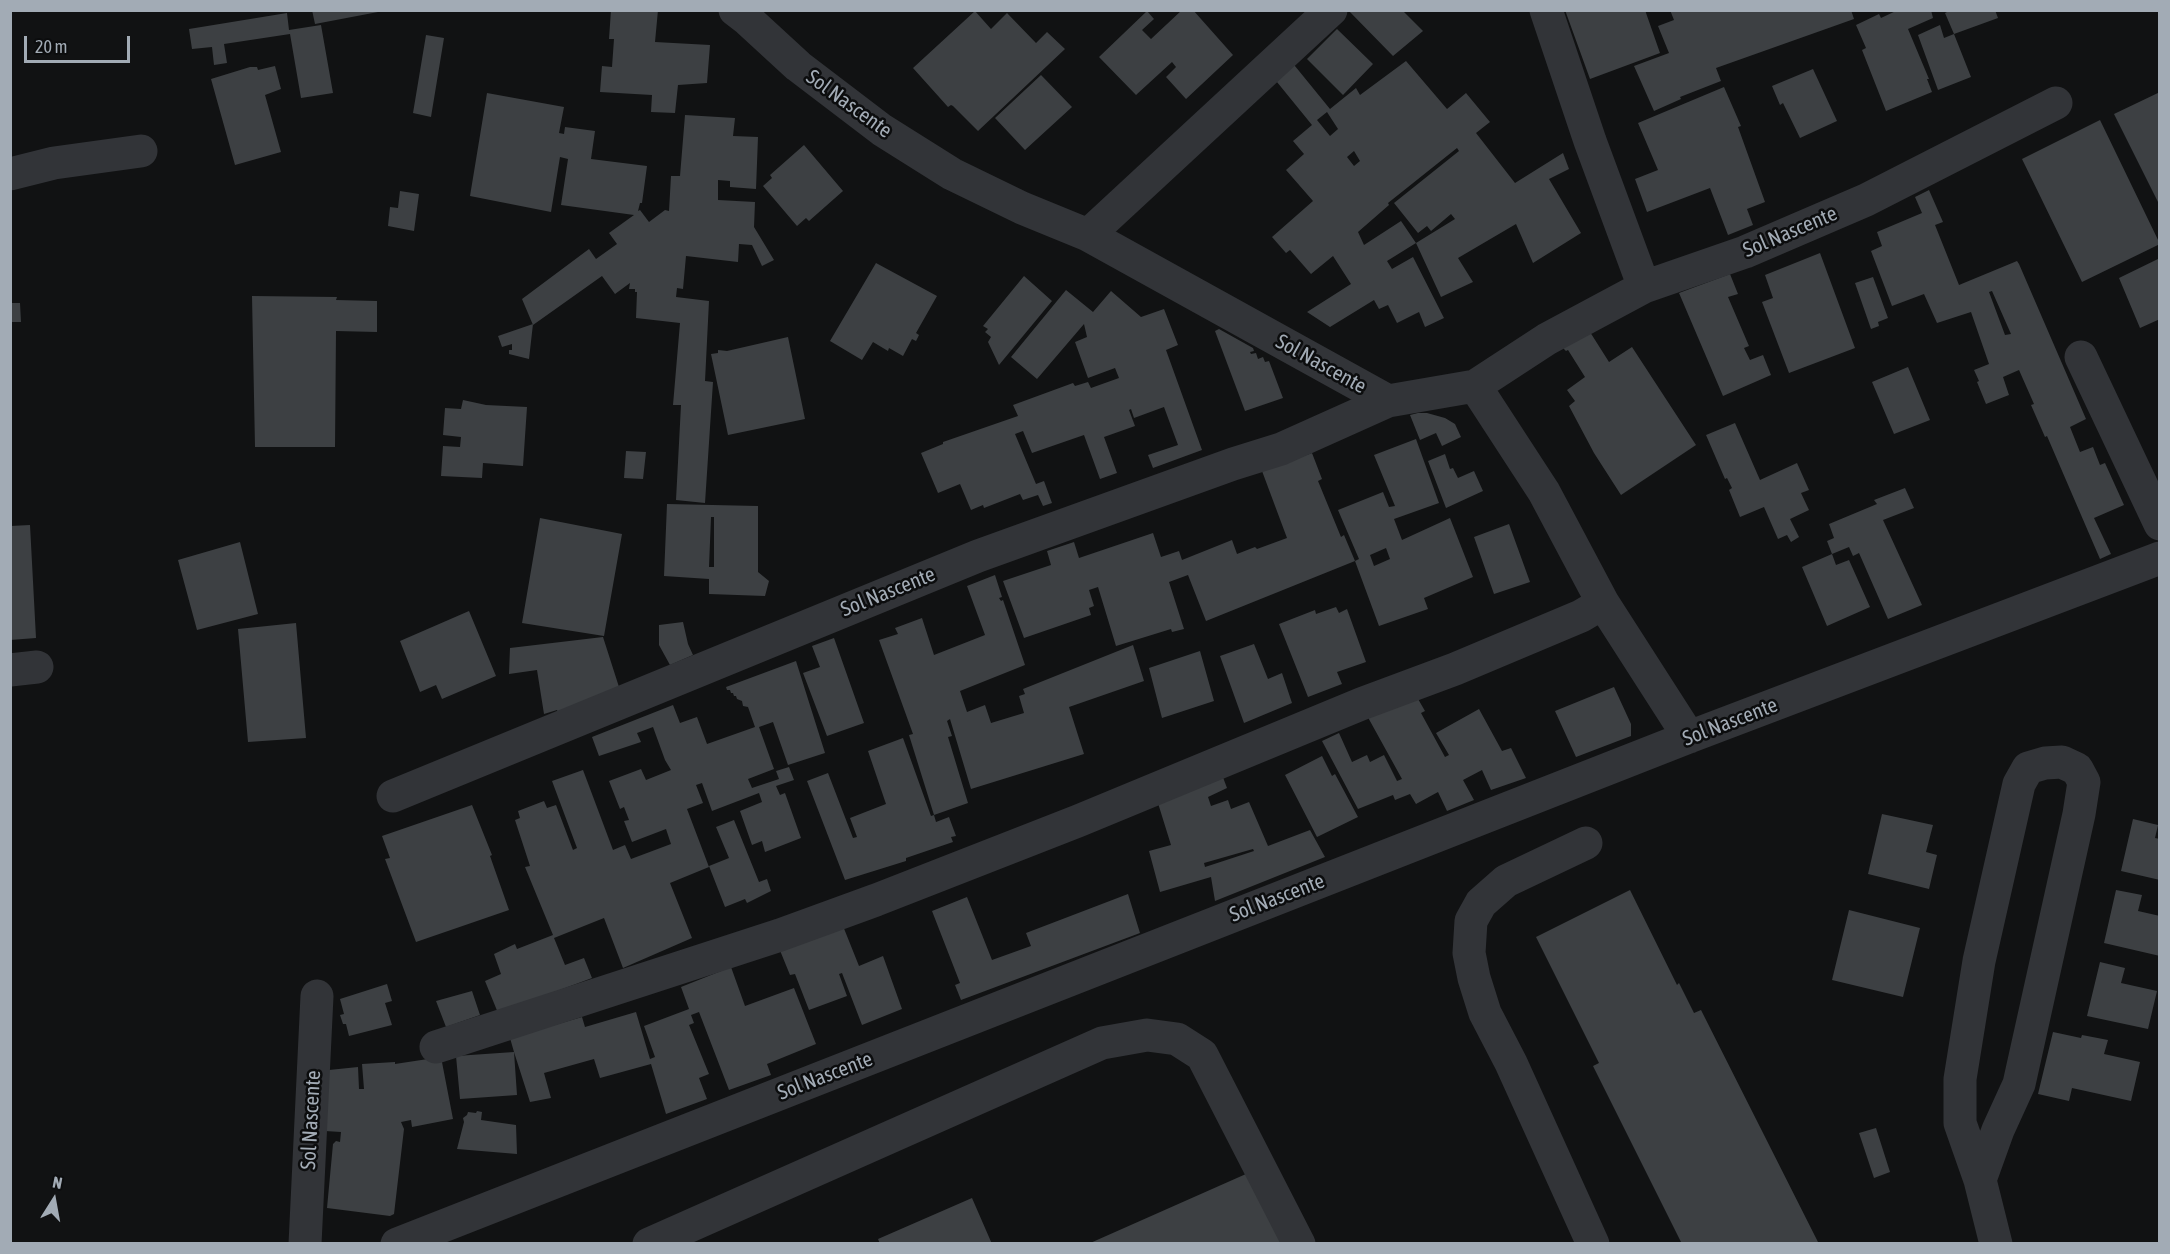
<!DOCTYPE html>
<style>
body{margin:0}
#map{position:relative;width:2170px;height:1254px;overflow:hidden;background:#111213;font-family:"Asap Condensed",sans-serif}
canvas{display:block}
.frame{position:absolute;inset:0;border:12px solid #a2abb5;pointer-events:none}
.north{position:absolute;left:24px;top:1170px;width:60px;height:60px;-webkit-text-stroke:4px #0c0d0e;paint-order:stroke;rotate:11deg;font-size:16px;font-weight:700;line-height:24px;text-align:center;color:#a2abb5}
.north::after{content:'';display:block;margin:auto;width:21px;height:27px;background:#a2abb5;clip-path:polygon(50% 0,100% 100%,50% 72%,0 100%)}
.scale{position:absolute;left:24px;top:36px;width:106px;height:27px;box-sizing:border-box;border:3px solid #a2abb5;border-top:0;padding-left:8px;font-size:18px;line-height:21px;white-space:nowrap;color:#a2abb5;-webkit-text-stroke:4px #0c0d0e;paint-order:stroke}
</style>
<div id="map">
<canvas width="2170" height="1254"></canvas>
<div class="frame"></div>
<div class="north">N</div>
<div class="scale">20 m</div>
</div>
<script>
const context = document.querySelector('canvas').getContext('2d');
context.lineJoin = 'round';
function fill(path, color) {
  context.fillStyle = color;
  context.fill(path, 'evenodd');
}
function shape(rows) {
  const path = new Path2D();
  for (const r of rows) {
    path.moveTo(r[0], r[1]);
    for (let i = 2; i < r.length; i += 2) path.lineTo(r[i], r[i + 1]);
  }
  return path;
}
function stroke(path, color, width, dash) {
  context.strokeStyle = color;
  context.lineWidth = width;
  context.lineCap = dash ? 'butt' : 'round';
  context.setLineDash(dash || []);
  context.stroke(path);
}
function drawText(font, color, halo, rows, align = 'center') {
  context.font = font + ' "Asap Condensed",sans-serif';
  context.lineWidth = 5;
  context.setLineDash([]);
  context.textBaseline = 'middle';
  context.strokeStyle = halo;
  context.fillStyle = color;
  for (const [text, x, y, turn = 0] of rows) {
    context.save();
    context.translate(x, y);
    context.rotate((+turn || 0) * Math.PI / 180);
    context.textAlign = isNaN(turn) ? turn : align;
    if (halo) context.strokeText(text, 0, 0);
    context.fillText(text, 0, 0);
    context.restore();
  }
}
fill(shape([
 [312,10,378,10,378,12,315,24],
 [611,10,658,10,655,42,710,45,707,83,678,85,675,113,651,112,652,95,600,92,602,66,612,67,614,39,609,39],
 [1182,10,1193,10,1233,55,1186,99,1166,77,1176,67,1172,62,1136,95,1099,57,1147,11,1154,19,1142,30,1151,39],
 [1348,10,1402,10,1423,31,1393,56],
 [1565,10,1645,10,1660,53,1590,79],
 [1670,10,1851,10,1854,19,1716,68,1721,81,1680,97,1681,99,1654,111,1634,66,1669,53,1658,26,1674,20],
 [1898,10,1931,10,1933,18,1908,29,1929,79,1927,79,1932,92,1886,111,1862,50,1866,48,1856,25,1879,14,1881,18],
 [1951,10,1995,10,1998,18,1954,34,1945,13],
 [975,11,991,29,1007,13,1036,43,1047,32,1065,49,978,131,953,106,951,105,948,107,913,68],
 [287,13,289,30,321,25,333,93,301,98,290,34,224,44,227,63,214,65,212,47,192,49,189,29],
 [1940,25,1944,38,1954,34,1971,77,1938,90,1918,35],
 [1337,29,1373,64,1343,95,1307,59],
 [426,35,444,38,431,117,413,113],
 [1286,55,1330,109,1356,88,1360,95,1406,61,1447,109,1466,93,1490,122,1476,133,1515,183,1563,153,1569,169,1549,179,1581,233,1533,263,1516,224,1458,258,1473,282,1441,297,1416,243,1455,219,1451,214,1431,231,1427,226,1418,233,1394,203,1459,151,1457,148,1388,203,1389,205,1358,232,1364,245,1401,221,1416,243,1387,261,1392,269,1413,257,1444,318,1425,327,1419,312,1397,323,1388,305,1379,309,1374,300,1330,327,1307,312,1351,284,1333,256,1311,274,1290,250,1286,253,1272,237,1313,201,1286,170,1304,154,1293,141,1312,125,1268,71],
 [1327,112,1338,129,1330,136,1317,120],
 [1354,151,1360,161,1354,166,1347,157],
 [275,66,281,89,265,95,281,152,235,165,211,79,250,67,257,67,258,70],
 [1813,69,1837,121,1800,138,1783,103,1780,105,1772,86],
 [1041,75,1072,107,1025,150,995,118],
 [1724,87,1741,126,1738,127,1765,202,1747,209,1753,225,1728,235,1710,188,1647,212,1635,179,1658,170,1638,123],
 [2160,92,2160,206,2114,114],
 [487,93,564,107,559,133,564,134,565,127,595,131,591,159,647,166,642,203,640,203,638,211,640,210,649,222,665,210,669,211,671,176,680,176,685,115,735,118,733,136,758,137,756,189,730,187,730,181,718,180,718,200,755,202,754,227,774,260,762,266,752,245,739,244,738,262,686,256,683,289,677,288,676,297,709,301,705,381,713,382,705,503,676,500,681,405,673,405,680,323,636,318,637,292,635,292,635,289,629,289,630,283,615,294,602,276,533,325,522,299,589,249,596,259,617,244,609,233,634,215,561,205,568,159,560,157,551,212,470,196],
 [2100,120,2160,244,2082,282,2022,159],
 [804,145,843,191,809,221,806,218,797,226,763,186,772,178,770,175],
 [1929,190,1943,222,1935,225,1959,285,2017,261,2019,264,2086,419,2070,427,2080,452,2093,447,2100,465,2105,463,2124,505,2094,518,2111,554,2100,559,2047,436,2045,437,2031,405,2034,404,2019,370,2003,377,2009,395,1986,404,1977,382,1979,381,1974,370,1989,364,1971,312,1937,323,1924,294,1892,306,1871,251,1882,246,1877,232,1922,213,1915,197],
 [1992,291,2011,334,2005,335,1989,292],
 [400,191,419,194,414,231,388,226,390,207,398,208],
 [1820,253,1855,348,1789,373,1762,302,1773,298,1765,275],
 [2160,258,2160,319,2140,328,2119,278],
 [876,263,937,296,916,333,919,335,916,341,912,339,903,356,889,348,888,351,873,342,862,360,830,341],
 [1730,274,1738,294,1728,297,1749,346,1744,348,1750,360,1763,355,1771,375,1723,396,1679,293],
 [1024,276,1052,301,999,365,988,342,991,337,985,332,988,329,983,326],
 [1873,277,1888,318,1878,322,1879,326,1871,329,1855,283],
 [1066,290,1093,312,1111,291,1141,317,1164,309,1178,345,1166,350,1202,450,1153,468,1148,455,1178,445,1164,407,1134,418,1131,409,1129,410,1135,426,1104,437,1117,473,1100,479,1084,435,1032,453,1023,431,1015,434,1036,484,1044,481,1052,503,1043,506,1038,495,1023,500,1020,494,984,508,983,505,971,510,960,484,938,493,921,453,943,444,943,442,1018,416,1013,405,1073,383,1075,386,1088,382,1091,388,1119,378,1115,368,1088,378,1075,342,1087,337,1084,324,1037,379,1011,357],
 [252,296,337,297,336,300,377,301,377,332,336,331,335,447,255,447],
 [10,303,20,303,21,322,10,322],
 [533,324,529,359,509,354,509,350,512,350,512,344,502,347,498,336],
 [1219,329,1253,348,1254,351,1250,352,1251,354,1256,353,1258,359,1263,357,1265,362,1269,361,1283,398,1245,411,1215,331],
 [1590,332,1609,362,1632,347,1696,445,1621,495,1594,453,1569,406,1575,401,1567,390,1585,377,1568,350,1566,351,1563,348],
 [788,337,805,419,728,435,711,354,718,353,718,350,727,351],
 [1908,367,1930,420,1894,434,1872,382],
 [463,400,486,405,527,407,523,466,483,463,482,478,441,476,443,446,460,447,461,437,443,435,445,408,461,409],
 [1418,413,1427,413,1445,418,1455,424,1461,437,1442,446,1436,433,1420,440,1410,415],
 [1735,423,1760,480,1797,463,1809,490,1801,493,1809,510,1790,519,1799,537,1791,542,1787,535,1778,539,1764,507,1740,517,1729,490,1732,488,1727,478,1725,479,1706,435],
 [1416,439,1439,503,1394,519,1402,540,1450,518,1473,577,1424,598,1428,609,1379,626,1355,561,1359,559,1338,510,1383,492,1389,507,1395,506,1374,455],
 [1386,548,1390,559,1374,566,1370,555],
 [626,451,646,452,643,479,624,478],
 [1312,453,1322,479,1318,481,1341,537,1344,535,1355,561,1206,621,1188,575,1169,582,1184,629,1172,632,1171,629,1116,646,1098,587,1089,590,1094,606,1089,608,1091,615,1024,638,1003,581,1051,565,1047,551,1074,542,1079,558,1153,533,1161,557,1179,551,1182,560,1232,540,1237,554,1255,547,1257,549,1287,538,1262,471],
 [1445,454,1450,469,1453,468,1458,478,1474,471,1483,491,1446,508,1428,461],
 [1905,488,1914,508,1883,520,1922,605,1888,619,1859,553,1853,556,1849,547,1832,554,1827,541,1834,538,1829,524,1877,504,1874,500],
 [667,504,758,506,758,572,769,581,765,596,709,594,709,579,664,576],
 [711,517,714,517,714,567,709,567],
 [540,518,622,534,604,636,522,623],
 [1509,524,1530,582,1494,594,1474,537],
 [30,525,36,638,10,640,10,526],
 [240,542,258,614,197,630,178,560],
 [1832,554,1836,565,1849,560,1870,607,1827,626,1802,567],
 [995,575,1002,597,999,598,1001,601,1003,600,1025,665,960,691,967,712,985,705,991,723,1024,713,1019,696,1025,694,1023,689,1133,645,1144,681,1069,707,1084,754,971,789,950,719,947,721,952,736,948,737,968,803,934,815,909,735,913,734,879,640,898,634,895,628,922,618,934,655,985,635,967,586],
 [1336,607,1339,613,1347,609,1366,662,1337,672,1342,684,1308,697,1279,624,1315,610,1316,614],
 [469,611,496,676,442,699,436,685,420,692,400,641],
 [683,622,688,644,693,655,670,665,659,645,659,625],
 [296,623,306,738,248,742,238,629],
 [603,637,619,687,558,712,557,710,544,714,537,670,509,674,510,648],
 [834,638,864,723,827,736,803,673,820,667,812,646],
 [1254,644,1268,679,1282,673,1292,703,1244,723,1220,656],
 [1200,651,1214,701,1162,718,1149,668],
 [796,661,825,753,788,765,773,722,759,727,774,769,748,779,752,788,779,779,776,771,789,767,794,780,776,786,780,795,785,793,801,838,765,852,762,841,752,845,740,811,762,802,759,793,712,811,702,783,696,785,703,803,687,809,709,867,670,883,692,938,623,968,604,918,554,938,565,965,584,958,592,978,498,1013,485,981,501,974,494,954,515,944,517,949,553,935,525,867,530,866,515,820,520,818,518,811,544,801,547,808,556,805,573,850,577,848,552,781,583,770,613,850,625,845,631,859,671,844,666,829,632,842,624,821,629,820,624,807,620,809,609,781,641,769,646,780,671,770,665,760,653,727,637,733,641,742,599,756,592,737,673,705,680,723,697,717,707,744,755,727,748,707,743,706,742,701,737,699,736,696,734,696,733,693,731,693,730,690,727,690,726,687],
 [1614,687,1631,724,1631,736,1576,757,1555,711],
 [1414,692,1425,711,1421,713,1445,757,1449,755,1436,733,1479,709,1502,751,1511,748,1526,778,1491,790,1482,770,1463,780,1474,800,1447,811,1438,792,1416,804,1410,794,1395,800,1393,795,1358,809,1322,741,1339,733,1352,762,1367,755,1370,762,1384,755,1397,781,1402,779,1365,712],
 [903,738,931,816,934,815,936,822,949,817,956,836,951,837,953,842,906,858,906,861,845,880,807,781,828,773,853,838,857,837,850,818,886,804,868,751],
 [1322,756,1332,776,1335,774,1358,817,1317,837,1285,775],
 [1221,772,1227,788,1208,797,1211,806,1228,800,1231,809,1249,802,1268,846,1310,830,1325,857,1215,901,1211,877,1160,892,1149,851,1171,845,1157,800],
 [1253,849,1254,851,1205,867,1204,863],
 [472,805,492,855,490,856,509,910,416,942,385,859,390,858,382,836],
 [1882,814,1933,825,1926,852,1937,855,1929,889,1868,874],
 [2133,819,2158,825,2155,838,2160,839,2160,880,2121,871],
 [734,820,759,882,767,879,771,891,747,903,745,899,725,907,709,866,729,858,716,827],
 [1630,890,1677,985,1679,983,1694,1013,1701,1010,1819,1244,1682,1244,1593,1066,1599,1063,1536,937],
 [2116,890,2142,895,2138,911,2160,916,2160,956,2104,943],
 [1128,894,1140,933,961,1000,955,985,960,983,932,911,967,897,992,960,1031,946,1026,933],
 [1849,910,1920,928,1903,997,1832,980],
 [843,926,859,966,883,956,902,1009,862,1025,842,973,839,974,847,996,809,1010,795,974,790,975,779,948],
 [2100,962,2125,968,2121,983,2157,991,2148,1029,2087,1016],
 [731,967,745,1006,794,988,816,1044,767,1064,771,1075,729,1090,699,1012,691,1015,694,1023,689,1025,709,1074,699,1078,707,1099,666,1114,651,1064,600,1078,594,1059,544,1073,551,1098,530,1102,514,1052,517,1095,460,1099,456,1056,514,1052,510,1038,582,1017,585,1027,636,1012,650,1059,655,1057,644,1026,689,1009,681,987],
 [387,984,392,1001,385,1003,392,1025,349,1036,346,1024,343,1024,340,1015,344,1014,340,999],
 [472,991,480,1015,446,1027,436,1001],
 [2053,1032,2081,1038,2082,1035,2108,1040,2104,1054,2140,1062,2131,1101,2072,1088,2069,1101,2038,1094],
 [441,1057,453,1119,412,1127,411,1120,401,1122,404,1129,394,1214,390,1216,327,1208,333,1144,336,1141,340,1142,341,1132,325,1131,329,1070,358,1067,359,1089,364,1089,362,1064,395,1062,395,1064],
 [477,1111,482,1112,481,1120,516,1125,517,1154,457,1149,464,1122,463,1118,467,1115,468,1112,476,1113],
 [1876,1128,1890,1172,1874,1178,1859,1133],
 [1264,1166,1298,1244,1088,1244],
 [972,1198,992,1244,880,1244,878,1239]
]), '#3d4043');
stroke(shape([
 [735,10,748,20,798,66,882,130,952,174,1022,208,1088,235,1388,401],
 [1546,10,1590,141,1644,287],
 [10,174,54,163,141,151],
 [1088,235,1331,10],
 [2081,357,2160,524],
 [1475,386,1544,492,1603,603,1689,737],
 [10,670,37,667],
 [393,796,978,556,1233,464,1281,449,1388,401,1475,386,1547,339,1644,287,1745,252,1866,200,2056,103],
 [1586,843,1506,881,1481,903,1471,921,1469,953,1474,978,1485,1013,1511,1063,1593,1244],
 [436,1047,780,935,876,900,1078,821,1361,704,1455,669,1581,616,1603,603],
 [1980,1180,1998,1130,2019,1084,2079,814,2084,782,2077,769,2062,762,2045,763,2028,768,2019,784,1979,961,1960,1079,1960,1123,1980,1180,1996,1244],
 [305,1244,317,996],
 [397,1244,1689,737,2160,558],
 [649,1244,1102,1043,1147,1035,1177,1039,1202,1055,1299,1244]
]), '#323438', 33);
drawText('21px', '#a2abb5', '#0c0d0e', [
 ["Sol Nascente",849,104,36],
 ["Sol Nascente",1790,232,-23],
 ["Sol Nascente",1321,364,29],
 ["Sol Nascente",888,592,-22],
 ["Sol Nascente",1730,722,-21],
 ["Sol Nascente",1277,898,-21],
 ["Sol Nascente",825,1076,-21],
 ["Sol Nascente",311,1120,-87]
]);
</script>
